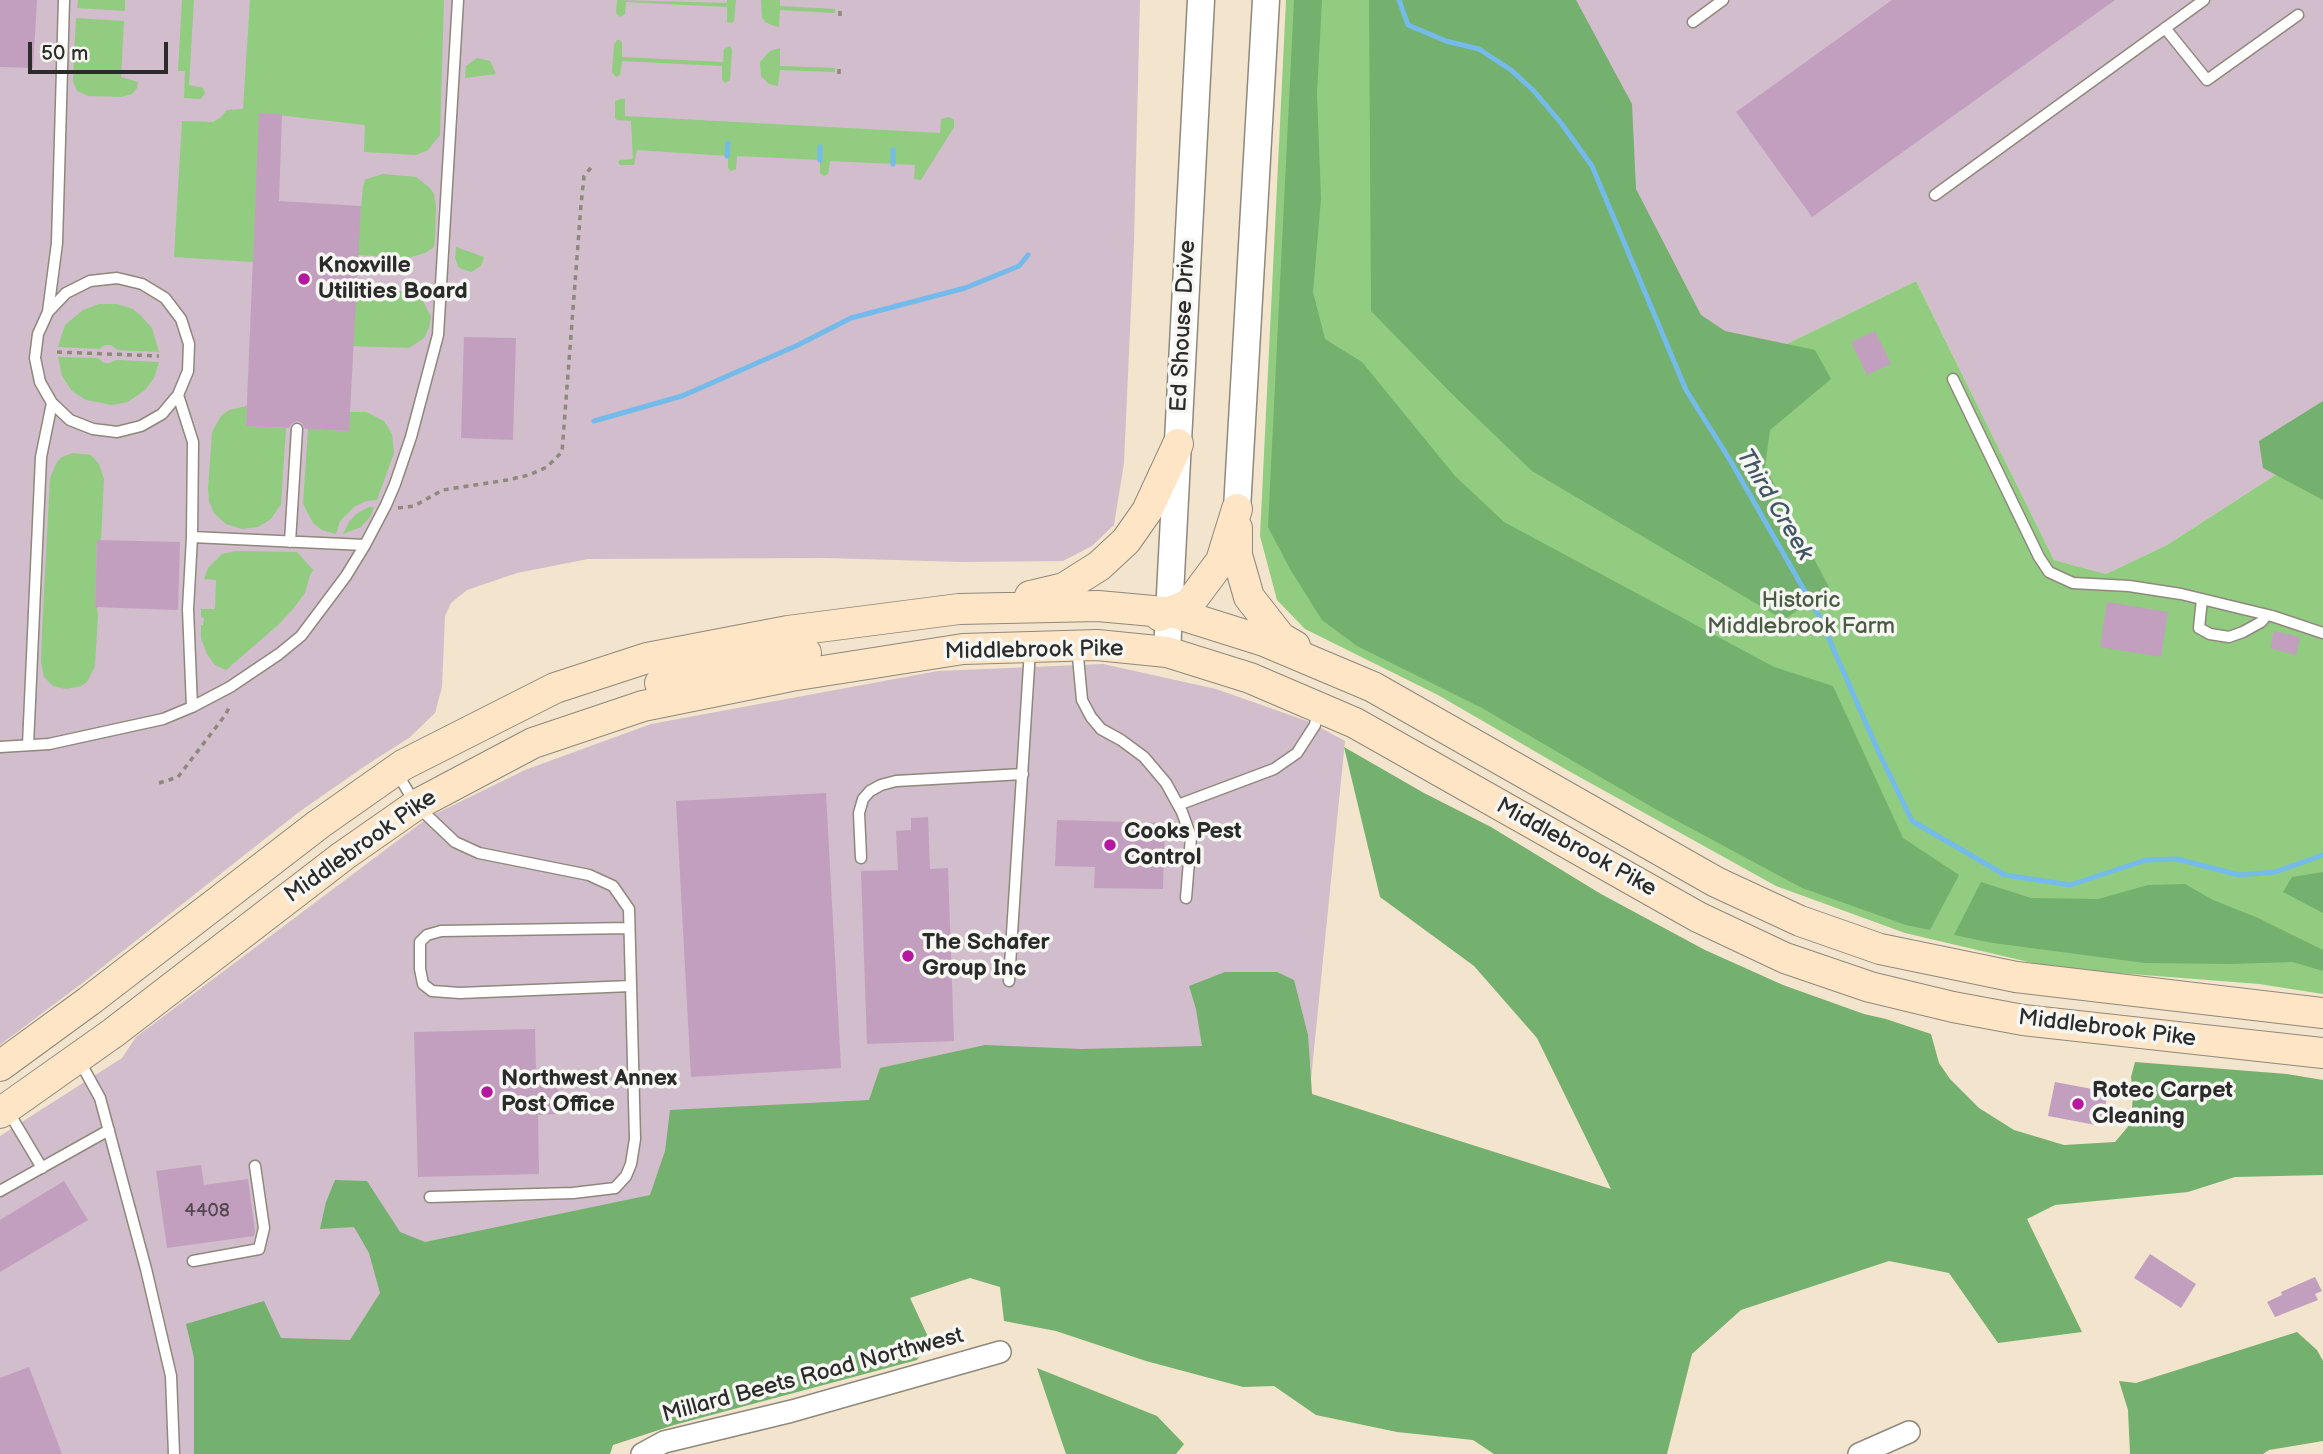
<!DOCTYPE html>
<style>
body{margin:0}
#map{position:relative;width:2323px;height:1454px;overflow:hidden;background:#f3e4cd;font-family:"Balsamiq Sans",sans-serif}
canvas{display:block}
.scale{position:absolute;left:28px;top:42px;width:140px;height:32px;box-sizing:border-box;border:4px solid #2b2b2b;border-top:0;padding-left:9px;font-size:21px;line-height:24px;white-space:nowrap;color:#2b2b2b;-webkit-text-stroke:5px #f6f6f2;paint-order:stroke}
</style>
<div id="map">
<canvas width="2323" height="1454"></canvas>
<div class="scale">50 m</div>
</div>
<script>
const context = document.querySelector('canvas').getContext('2d');
context.lineJoin = 'round';
function fill(path, color) {
  context.fillStyle = color;
  context.fill(path, 'evenodd');
}
function shape(rows) {
  const path = new Path2D();
  for (const r of rows) {
    path.moveTo(r[0], r[1]);
    for (let i = 2; i < r.length; i += 2) path.lineTo(r[i], r[i + 1]);
  }
  return path;
}
function stroke(path, color, width, dash) {
  context.strokeStyle = color;
  context.lineWidth = width;
  context.lineCap = dash ? 'butt' : 'round';
  context.setLineDash(dash || []);
  context.stroke(path);
}
function drawText(font, color, halo, rows, align = 'center') {
  context.font = font + ' "Balsamiq Sans",sans-serif';
  context.lineWidth = 7;
  context.setLineDash([]);
  context.textBaseline = 'middle';
  context.strokeStyle = halo;
  context.fillStyle = color;
  for (const [text, x, y, turn = 0] of rows) {
    context.save();
    context.translate(x, y);
    context.rotate((+turn || 0) * Math.PI / 180);
    context.textAlign = isNaN(turn) ? turn : align;
    if (halo) context.strokeText(text, 0, 0);
    context.fillText(text, 0, 0);
    context.restore();
  }
}
fill(shape([
 [0,0,1140,0,1134,241,1124,463,1114,525,1092,546,1063,561,963,562,825,558,588,559,517,573,467,590,451,603,445,616,442,687,435,713,409,738,365,766,299,812,81,984,0,1045],
 [1553,0,2323,0,2323,431,2280,472,2167,545,2106,574,2054,560,1916,281,1709,382],
 [1103,664,1216,689,1310,722,1345,741,1306,1129,345,1454,0,1454,0,1136,122,1058,136,1037,429,817,525,770,651,724,938,671]
]), '#d1bdcb');
fill(shape([
 [78,0,125,0,125,11,77,8],
 [182,0,194,0,189,85,203,88,205,93,201,99,184,98,185,71,178,71],
 [250,0,444,0,440,135,428,150,416,155,364,152,365,125,260,113,253,262,174,257,182,121,213,122,220,118,227,110,243,109],
 [617,0,727,3,727,0,736,0,734,21,732,23,727,22,727,7,626,2,625,14,620,17,616,13],
 [761,0,780,0,780,6,835,9,835,13,780,10,779,27,774,26,765,22,762,17],
 [1286,0,1553,0,1622,190,1709,382,1916,281,2054,560,2106,574,2167,545,2280,472,2323,431,2323,994,2259,984,2054,968,1905,933,1776,886,1567,770,1438,695,1305,629,1277,600,1260,536],
 [76,18,124,21,121,77,138,82,137,88,132,94,121,97,89,96,77,91,73,81],
 [617,40,620,40,622,43,622,57,723,62,724,49,730,46,732,50,730,80,725,83,722,79,722,66,622,61,620,75,616,77,612,72,614,45],
 [780,48,780,66,835,68,835,72,780,70,778,86,769,84,761,76,760,62,770,51],
 [477,58,490,61,496,74,465,78,466,66],
 [620,99,625,99,625,116,940,133,941,119,949,117,954,120,954,127,921,180,914,179,915,165,830,161,828,174,824,176,820,173,820,160,737,156,736,169,731,171,728,168,728,156,637,150,634,165,620,165,618,162,620,160,633,159,631,121,617,120,615,118,615,101],
 [383,174,416,177,430,188,434,194,436,206,435,239,434,247,425,253,408,258,357,255,363,186,366,179],
 [456,247,484,257,481,266,471,272,459,268,455,258],
 [355,288,413,292,422,299,431,317,429,328,424,338,409,348,352,346],
 [99,304,117,304,133,309,140,315,152,328,159,352,118,350,111,345,105,345,99,349,58,347,65,325,83,310],
 [58,357,98,358,104,363,110,363,116,360,159,362,154,378,145,390,128,402,112,405,86,400,72,391,62,376],
 [247,406,246,426,286,428,281,504,271,519,258,527,242,529,226,524,214,513,209,501,208,489,212,432,221,416,229,410],
 [349,412,366,412,384,421,392,434,394,453,377,500,366,501,354,507,340,521,336,534,322,530,313,523,303,504,308,429,348,431],
 [73,453,91,455,99,464,104,479,101,540,97,541,95,607,97,607,98,616,95,666,87,682,81,686,66,689,53,686,44,677,41,662,42,632,50,478,57,462,62,457],
 [369,507,374,507,370,517,361,527,343,534,349,522,356,514],
 [236,551,297,552,313,570,310,575,305,593,293,609,278,625,226,670,215,665,207,654,201,638,201,625,203,625,204,618,201,617,201,609,215,609,216,580,204,579,208,568,222,554]
]), '#91cc80');
fill(shape([
 [1294,0,1322,0,1317,93,1321,199,1313,292,1325,339,1362,362,1455,476,1504,522,1774,667,1833,686,1903,838,1959,875,1930,930,1906,925,1802,888,1657,810,1482,708,1357,646,1322,620,1290,569,1268,527],
 [1369,0,1576,0,1632,104,1636,189,1701,315,1725,331,1815,350,1831,379,1770,430,1765,467,1829,587,1784,620,1532,471,1452,394,1371,311],
 [2323,401,2323,500,2263,468,2259,441],
 [1344,747,1424,793,1491,827,1601,894,1705,950,1783,985,1864,1014,1886,1019,1931,1034,1939,1063,1950,1079,1979,1108,2014,1130,2064,1145,2115,1142,2131,1123,2133,1094,2131,1077,2135,1062,2287,1074,2323,1080,2323,1175,2235,1177,2188,1192,2055,1205,2027,1219,2082,1332,1998,1343,1949,1273,1889,1261,1741,1310,1692,1354,1667,1454,1494,1454,1473,1440,1397,1432,1316,1415,1274,1386,1243,1387,1146,1361,1056,1331,1004,1321,1000,1287,970,1278,910,1298,930,1341,917,1360,674,1425,613,1445,610,1454,194,1454,194,1358,186,1324,264,1301,281,1338,350,1340,380,1293,369,1253,354,1227,320,1229,326,1202,335,1180,367,1181,400,1232,425,1242,650,1195,665,1151,670,1110,869,1100,880,1068,985,1045,1082,1049,1202,1046,1196,1009,1189,986,1225,972,1277,972,1294,980,1308,1035,1312,1094,1611,1189,1537,1038,1474,966,1380,897],
 [2323,872,2323,913,2283,892,2292,877],
 [1981,882,2031,898,2098,899,2148,885,2185,884,2213,900,2258,918,2323,950,2323,971,2293,962,2229,964,2145,963,1993,943,1954,935],
 [2297,1332,2317,1350,2323,1361,2323,1441,2269,1450,2263,1454,2130,1454,2128,1410,2119,1381,2136,1383],
 [1037,1368,1157,1416,1184,1444,1176,1454,1066,1454]
]), '#74b06e');
stroke(shape([
 [1399,0,1408,25,1446,41,1479,49,1511,70,1534,91,1561,123,1592,166,1686,390,1730,460,1819,616,1879,753,1912,821,2005,875,2070,885,2146,860,2177,859,2239,875,2275,872,2323,855],
 [727,156,728,143],
 [820,160,820,147],
 [893,164,893,150],
 [594,421,682,396,798,345,851,318,965,288,1019,266,1028,255]
]), '#74baeb', 5);
fill(shape([
 [0,0,37,0,33,68,0,67],
 [1892,0,2115,0,1812,217,1736,112],
 [259,113,282,114,279,201,361,206,349,431,305,429,302,423,297,421,291,424,289,428,246,426],
 [1875,331,1891,364,1867,375,1851,342],
 [464,337,516,338,513,440,461,438],
 [97,540,180,542,178,610,95,607],
 [2107,602,2168,612,2161,657,2100,647],
 [2274,631,2300,637,2296,655,2270,648],
 [826,793,841,1068,691,1077,676,801],
 [928,817,930,869,948,868,954,1041,867,1044,861,871,898,870,896,831,911,830,911,818],
 [1057,820,1165,823,1163,889,1094,888,1095,867,1055,866],
 [535,1029,536,1071,558,1070,559,1114,538,1115,539,1174,418,1177,414,1032],
 [2055,1082,2108,1092,2101,1126,2048,1116],
 [201,1165,204,1185,248,1179,255,1231,254,1236,167,1248,156,1171],
 [64,1181,88,1220,0,1272,0,1220],
 [2150,1254,2196,1284,2181,1308,2134,1278],
 [2315,1277,2322,1291,2315,1294,2318,1300,2275,1317,2267,1302,2282,1295,2281,1292],
 [29,1367,62,1454,0,1454,0,1378]
]), '#c39fbf');
const service = shape([
 [1693,22,1723,0],
 [2165,28,2207,80,2298,15],
 [1935,195,2204,0],
 [48,312,66,293,90,281,117,278,142,284,165,298,181,319,189,344,188,371,178,395,162,414,141,426,117,432,93,429,70,420,52,403,40,382,35,358,38,334,48,312,57,243,64,0],
 [1953,379,2039,557,2049,572,2073,583,2129,586,2181,594,2272,616,2323,633],
 [178,395,193,442,192,537,188,609,192,707],
 [192,537,365,545],
 [290,542,297,429],
 [2202,599,2199,628,2210,634,2229,637,2243,632,2261,622,2267,615],
 [1073,648,1078,657,1082,700,1091,717,1101,729,1121,740,1144,757,1166,783,1182,812,1191,837,1186,898],
 [28,745,41,457,52,403],
 [0,747,49,744,163,719,192,707,230,687,279,654,301,636,346,576,365,545,386,505,395,484,411,437,438,335,458,0],
 [397,773,416,805,455,842,479,853,589,875,613,886,629,909,635,1139,631,1164,626,1176,615,1188,573,1193,430,1197],
 [1178,805,1274,769,1297,753,1315,725,1318,710],
 [861,858,859,813,863,799,870,791,881,785,896,781,1023,774],
 [629,928,441,931,427,935,420,942,420,969,423,984,432,991,460,993,631,986],
 [1009,981,1030,650],
 [79,1060,100,1098,146,1269,171,1376,174,1454],
 [8,1111,42,1168],
 [0,1191,109,1130],
 [193,1261,259,1249,264,1228,255,1166]
]);
const minor = shape([
 [642,1454,664,1442,792,1411,1000,1352],
 [1859,1454,1909,1432]
]);
const tertiary = shape([
 [1237,509,1266,0],
 [1167,652,1201,0]
]);
const secondary = shape([
 [1237,528,1237,555,1249,597,1281,638,1295,646],
 [1030,596,1064,588,1099,566,1126,541,1147,511,1178,444],
 [1160,616,1189,604,1221,561,1237,509],
 [660,683,733,665,806,653],
 [0,1066,89,1001,319,824,403,765,555,688,647,658,788,631,959,609,1098,606,1175,613,1264,641,1373,687,1716,882,1800,921,1880,949,2016,977,2323,1013],
 [0,1113,113,1033,343,856,416,805,533,743,643,706,791,676,963,649,1031,647,1097,645,1167,652,1250,678,1355,723,1698,917,1785,958,1870,987,1953,1007,2023,1020,2323,1053]
]);
stroke(service, '#8f887c', 13);
stroke(minor, '#8f887c', 24);
stroke(tertiary, '#8f887c', 29);
stroke(secondary, '#8f887c', 32);
stroke(shape([
 [840,11,840,16],
 [839,69,839,74],
 [57,352,159,356],
 [398,508,414,506,443,490,507,480,529,475,547,467,562,452,581,205,584,176,594,164],
 [159,783,178,777,226,714,230,705]
]), '#8f887c', 3.5, [5, 5]);
stroke(service, '#fff', 10);
stroke(minor, '#fff', 21);
stroke(tertiary, '#fff', 26);
stroke(secondary, '#fee5c5', 30);
for (const [x, y, r, color] of [
 [304,279,7,"#b5179e"],
 [1110,845,7,"#b5179e"],
 [908,956,7,"#b5179e"],
 [487,1092,7,"#b5179e"],
 [2078,1104,7,"#b5179e"]
]) {
  const dot = new Path2D();
  dot.arc(x, y, r, 0, 2 * Math.PI);
  context.fillStyle = color;
  context.fill(dot);
  stroke(dot, '#f6f6f2', 2.5);
}
drawText('19px', '#514850', null, [
 ["4408",207,1211]
]);
drawText('bold 23px', '#2b2b2b', '#f6f6f2', [
 ["Knoxville",318,266],
 ["Utilities Board",318,292],
 ["Cooks Pest",1124,832],
 ["Control",1124,858],
 ["The Schafer",922,943],
 ["Group Inc",922,969],
 ["Northwest Annex",501,1079],
 ["Post Office",501,1105],
 ["Rotec Carpet",2092,1091],
 ["Cleaning",2092,1117]
], 'left');
drawText('23px', '#2b2b2b', '#f6f6f2', [
 ["Ed Shouse Drive",1184,326,-87],
 ["Middlebrook Pike",1034,651,-1],
 ["Middlebrook Pike",361,847,-35],
 ["Middlebrook Pike",1576,848,29],
 ["Middlebrook Pike",2107,1029,7],
 ["Millard Beets Road Northwest",813,1376,-15]
]);
drawText('23px', '#4a5b44', '#f6f6f2', [
 ["Historic",1801,601],
 ["Middlebrook Farm",1801,627]
]);
drawText('italic 24px', '#415665', '#f6f6f2', [
 ["Third Creek",1774,505,59]
]);
</script>
